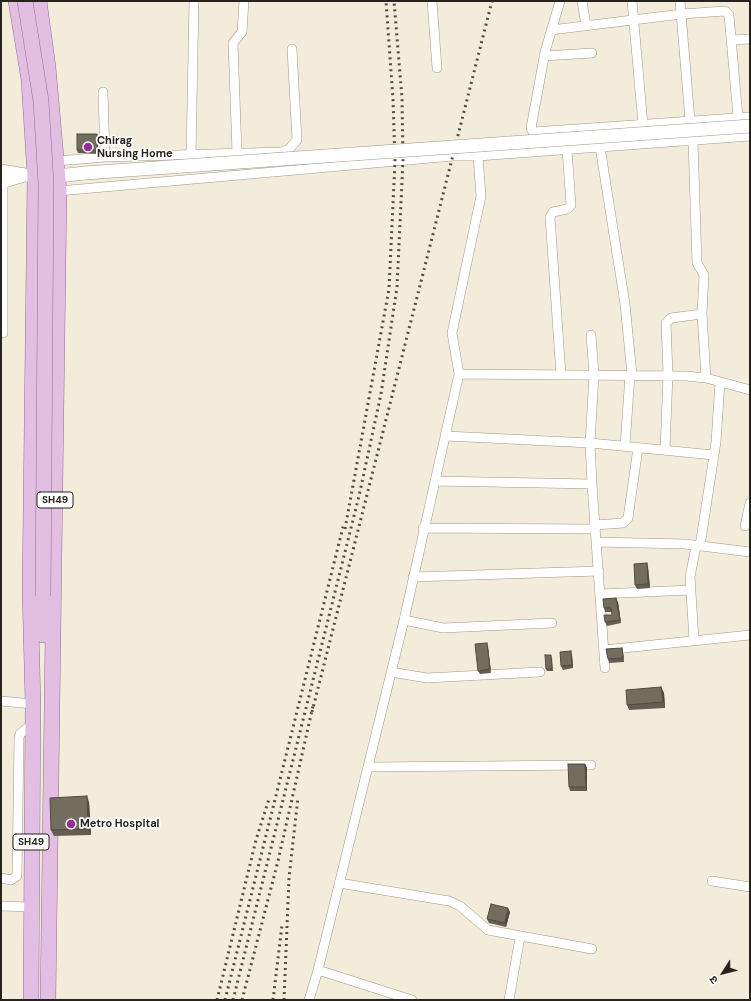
<!DOCTYPE html>
<meta charset="utf-8">
<style>
body{margin:0}
#map{position:relative;width:751px;height:1001px;overflow:hidden;background:#f3ecdb;font-family:"DM Sans","Noto Sans Devanagari",sans-serif}
canvas{display:block}
.frame{position:absolute;inset:0;border:2px solid #26241d;pointer-events:none}
.north{position:absolute;left:703px;top:953px;width:40px;height:40px;-webkit-text-stroke:3px #fff;paint-order:stroke;rotate:234deg;font-size:11px;font-weight:700;line-height:16px;text-align:center;color:#26241d}
.north::after{content:'';display:block;margin:auto;width:14px;height:18px;background:#26241d;clip-path:polygon(50% 0,100% 100%,50% 72%,0 100%)}
</style>
<div id="map">
<canvas width="751" height="1001"></canvas>
<div class="frame"></div>
<div class="north">उ</div>
</div>
<script>
const context = document.querySelector('canvas').getContext('2d');
context.lineJoin = 'round';
function shape(rows) {
  const path = new Path2D();
  for (const r of rows) {
    path.moveTo(r[0], r[1]);
    for (let i = 2; i < r.length; i += 2) path.lineTo(r[i], r[i + 1]);
  }
  return path;
}
function stroke(path, color, width, dash) {
  context.strokeStyle = color;
  context.lineWidth = width;
  context.lineCap = dash ? 'butt' : 'round';
  context.setLineDash(dash || []);
  context.stroke(path);
}
function fill(path, color) {
  context.fillStyle = color;
  context.fill(path, 'evenodd');
}
function drawText(font, color, halo, rows, align = 'center') {
  context.font = font + ' "DM Sans",sans-serif';
  context.lineWidth = 3.5;
  context.setLineDash([]);
  context.textBaseline = 'middle';
  context.strokeStyle = halo;
  context.fillStyle = color;
  for (const [text, x, y, turn = 0] of rows) {
    context.save();
    context.translate(x, y);
    context.rotate((+turn || 0) * Math.PI / 180);
    context.textAlign = isNaN(turn) ? turn : align;
    if (halo) context.strokeText(text, 0, 0);
    context.fillText(text, 0, 0);
    context.restore();
  }
}
const street = shape([
 [432,1,437,68],
 [560,1,545,52,531,128,533,132,750,117],
 [582,1,586,26],
 [632,1,643,125],
 [680,1,690,121],
 [551,30,682,14,725,11,729,15,738,117],
 [731,40,750,39],
 [544,56,592,53],
 [103,92,105,157],
 [693,141,697,263,704,275,702,314,706,378],
 [600,147,625,304,632,375],
 [237,153,233,43,242,32,244,1],
 [191,155,194,1],
 [57,161,105,157,282,152,289,149,297,140,292,49],
 [59,191,453,156,478,156,750,136],
 [3,333,3,182],
 [591,335,594,375,590,443,592,484,605,668],
 [459,374,686,376,706,378,750,390],
 [561,375,550,217,553,212,567,209,571,205,567,149],
 [446,436,590,443,714,455],
 [625,446,630,375],
 [665,450,668,375,666,323,671,318,702,314],
 [435,481,592,484],
 [595,525,623,523,628,518,638,448],
 [745,526,750,503],
 [423,528,595,529],
 [596,542,685,544,750,552],
 [700,546,716,442,720,382],
 [413,577,599,571],
 [601,594,691,590],
 [404,620,443,628,552,623],
 [694,640,690,577,696,546],
 [604,650,750,635],
 [391,672,427,678,540,672],
 [1,701,33,704],
 [368,767,591,765],
 [1,878,11,880,17,876,19,738,20,734,32,724],
 [712,881,750,887],
 [339,883,449,901,460,906,488,930,592,949],
 [1,906,31,907],
 [318,970,412,1000],
 [309,1000,318,970,404,620,459,374,452,333,481,196,478,156],
 [509,1000,520,937]
]);
const secondary = shape([
 [1,171,25,175,58,176,85,173],
 [1,182,24,175]
]);
const primary = shape([
 [16,1,29,80,35,176,30,591,33,704,31,1000],
 [39,1,48,67,59,191,48,1000],
 [43,596,43,635]
]);
stroke(street, '#9e9787', 10);
stroke(secondary, '#9e9787', 14);
stroke(primary, '#936c91', 16);
stroke(street, '#fff', 9);
stroke(secondary, '#fff', 13);
stroke(primary, '#e2bee2', 15);
stroke(shape([
 [345,529,389,289,395,161,393,99,386,1],
 [312,712,492,1],
 [217,1000,256,840,269,799],
 [225,1000,344,523],
 [233,1000,359,496,381,394,397,287,403,160,402,98,394,1],
 [242,1000,278,861,313,706],
 [273,1000,282,925],
 [284,1000,289,878,298,797]
]), '#504d44', 3, [2, 4]);
const secondaryBridge = shape([
 [85,173,750,126]
]);
const primaryBridge = shape([
 [25,1,41,101,46,184,43,596]
]);
stroke(secondaryBridge, '#9e9787', 14, []);
stroke(primaryBridge, '#936c91', 16, []);
stroke(secondaryBridge, '#fff', 13);
stroke(primaryBridge, '#e2bee2', 15);
fill(shape([
 [97,134,98,138,98,154,78,153,77,150],
 [647,563,648,567,650,588,637,589,635,585],
 [618,602,621,623,607,626,605,622,612,615,612,612,605,612,604,608],
 [488,647,491,673,480,674,478,671],
 [622,648,623,652,624,662,609,663,608,659],
 [572,655,573,668,563,670,561,666],
 [552,657,553,671,547,671,546,669],
 [661,687,664,693,665,708,629,710,627,705],
 [585,764,587,768,587,791,570,791,569,787],
 [89,802,91,835,54,836,51,830],
 [510,912,506,927,489,923,487,919]
]), '#635e51');
fill(shape([
 [97,134,98,138,98,154,97,150],
 [647,563,648,567,650,588,648,584],
 [616,598,618,602,621,623,620,620],
 [487,643,488,647,491,673,490,669],
 [622,648,623,652,624,662,623,658],
 [571,651,572,655,573,668,572,665],
 [661,687,664,693,665,708,663,702],
 [585,764,587,768,587,791,586,787],
 [87,796,89,802,91,835,88,829],
 [508,908,510,912,506,927,505,923]
]), '#504c42');
const building = shape([
 [77,134,97,134,97,150,77,150,77,134],
 [647,563,648,584,635,585,634,564,647,563],
 [616,598,620,620,605,622,604,615,612,615,611,608,604,608,603,599,616,598],
 [487,643,490,669,478,671,475,644,487,643],
 [622,648,623,658,608,659,606,649,622,648],
 [571,651,572,665,561,666,560,652,571,651],
 [545,655,551,655,552,669,546,669,545,655],
 [661,687,663,702,627,705,626,690,661,687],
 [568,764,585,764,586,787,569,787,568,764],
 [87,796,88,829,51,830,50,798,87,796],
 [491,904,508,908,505,923,487,919,491,904]
]);
fill(building, '#736d5e');
stroke(building, '#504c42', 1);
for (const [x, y, r, color] of [
 [88,147,5,"#912f96"],
 [71,824,5,"#912f96"]
]) {
  const dot = new Path2D();
  dot.arc(x, y, r, 0, 2 * Math.PI);
  context.fillStyle = color;
  context.fill(dot);
  stroke(dot, '#fff', 1.5);
}
for (const [x, y, w] of [
 [55,500,36],
 [31,842,36]
]) {
  const box = new Path2D();
  box.roundRect(x - w / 2, y - 8, w, 16, 3);
  context.fillStyle = '#fff';
  context.fill(box);
  stroke(box, '#26241d', 1);
}
drawText('bold 10px', '#26241d', null, [
 ["SH49",55,500],
 ["SH49",31,842]
]);
drawText('bold 11px', '#26241d', '#fff', [
 ["Chirag",97,141],
 ["Nursing Home",97,154],
 ["Metro Hospital",80,824]
], 'left');
</script>
